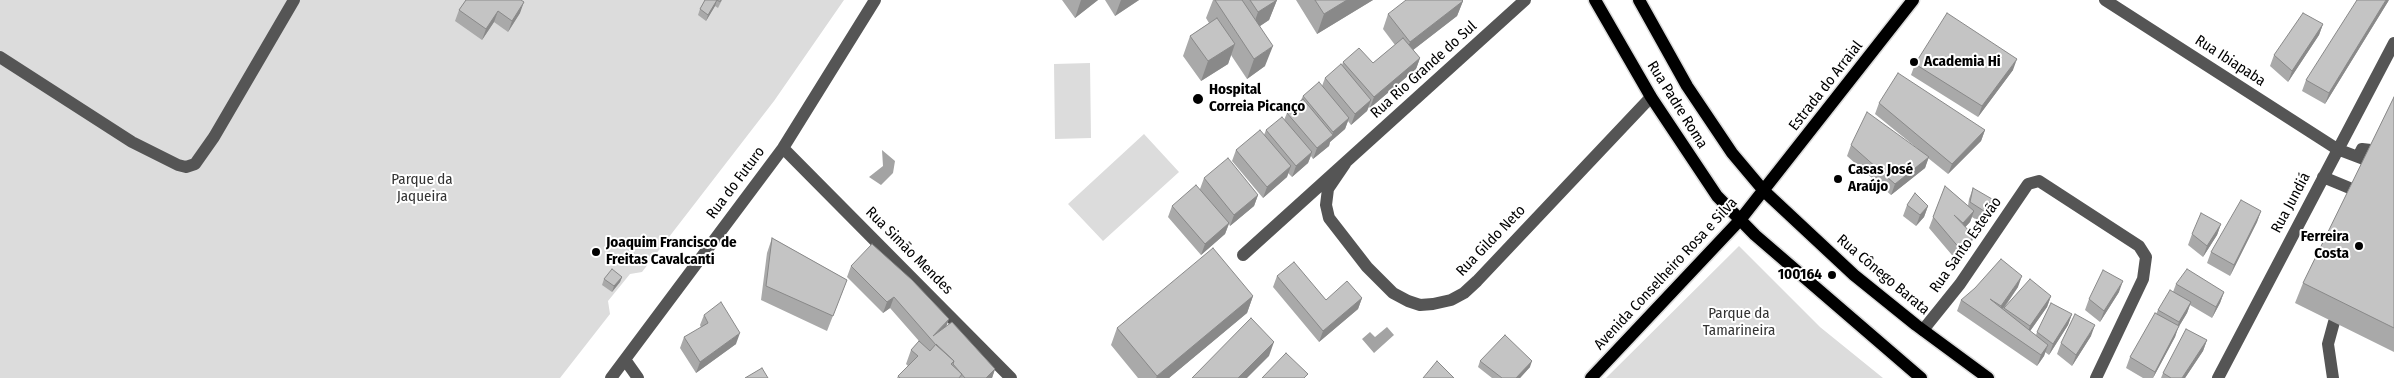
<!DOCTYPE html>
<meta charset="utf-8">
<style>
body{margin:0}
canvas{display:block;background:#fff}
</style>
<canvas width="2394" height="378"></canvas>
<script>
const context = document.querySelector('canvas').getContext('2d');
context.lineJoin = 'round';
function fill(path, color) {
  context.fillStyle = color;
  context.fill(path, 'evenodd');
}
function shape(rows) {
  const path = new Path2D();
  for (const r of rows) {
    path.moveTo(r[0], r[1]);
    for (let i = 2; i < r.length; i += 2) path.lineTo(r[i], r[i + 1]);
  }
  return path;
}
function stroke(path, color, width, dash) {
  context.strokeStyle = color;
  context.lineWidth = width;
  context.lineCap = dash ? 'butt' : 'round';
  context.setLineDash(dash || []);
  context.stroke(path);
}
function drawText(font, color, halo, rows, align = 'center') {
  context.font = font + ' "Fira Sans Condensed",sans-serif';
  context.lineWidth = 4;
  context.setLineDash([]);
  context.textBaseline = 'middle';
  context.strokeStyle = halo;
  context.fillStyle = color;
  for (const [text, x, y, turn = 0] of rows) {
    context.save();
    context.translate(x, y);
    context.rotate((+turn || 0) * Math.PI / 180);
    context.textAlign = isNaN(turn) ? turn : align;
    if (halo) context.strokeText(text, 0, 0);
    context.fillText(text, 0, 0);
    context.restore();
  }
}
fill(shape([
 [0,0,844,0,774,101,642,272,630,274,608,301,610,314,560,378,0,378],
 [1090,63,1091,138,1055,139,1054,64],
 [1144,134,1179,172,1103,241,1068,204],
 [1739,246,1820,327,1883,378,1606,378]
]), '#dcdcdc');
fill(shape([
 [882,150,895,161,893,173,881,185,869,177,883,166],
 [1387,327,1394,335,1374,353,1362,339,1370,332,1375,337]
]), '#a3a3a3');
const major = shape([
 [1595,0,1651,97,1717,196,1755,235,1921,378],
 [1639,0,1687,86,1732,153,1764,191,1854,275,1916,325,1988,378],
 [1591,378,1740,220,1913,0]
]);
stroke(major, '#dbdbdb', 15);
stroke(shape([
 [2105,0,2337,149,2366,160],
 [0,57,132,142,178,165,186,167,195,164,214,137,294,0],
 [783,148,1011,378],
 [2358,157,2362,149,2388,152,2394,161],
 [1345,164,1328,189,1326,205,1329,218,1367,267,1393,293,1408,301,1420,305,1433,304,1451,300,1464,293,1477,281,1651,97],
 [2323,177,2352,189],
 [1243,255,1525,0],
 [1923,330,1960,284,2028,184,2039,181,2139,246,2146,257,2143,279,2096,378],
 [626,361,638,378],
 [611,378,783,148,875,0],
 [2218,378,2394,43],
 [2333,378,2328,344,2334,322]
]), '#555', 12);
stroke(major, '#000', 12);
fill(shape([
 [465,0,521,0,520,13,508,32,494,22,482,40,455,21,459,10,466,0],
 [705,0,722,0,718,8,715,6,706,21,698,15,700,9],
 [1062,0,1098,0,1075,18],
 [1105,0,1139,0,1115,16],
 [1213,0,1277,0,1269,20,1260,26,1265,66,1247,79,1231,55,1228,64,1201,81,1183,56,1190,36,1209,23,1206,18],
 [1296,0,1373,0,1317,34],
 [2389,0,2325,104,2302,91,2306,80],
 [1463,1,1457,16,1413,50,1420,58,1416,69,1370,108,1369,107,1367,111,1351,125,1348,121,1345,129,1330,142,1329,146,1313,159,1311,156,1308,163,1292,177,1288,173,1287,177,1263,198,1232,161,1236,150,1264,135,1266,130,1284,120,1287,113,1301,100,1303,96,1322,86,1325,78,1342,65,1343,62,1373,63,1395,45,1383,29,1388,14],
 [2323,24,2319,35,2288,82,2270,66,2274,55],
 [1915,64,2013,70,1978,117,1911,75],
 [2394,97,2394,352,2295,303,2303,283],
 [1879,103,1985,130,1981,141,1948,174,1928,158,1925,168,1891,195,1847,156,1851,145,1918,149,1875,114],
 [1204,178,1258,195,1254,206,1230,226,1229,224,1225,234,1201,255,1168,217,1172,206,1200,189],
 [1945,186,1968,206,1969,199,1973,188,1988,210,1980,222,1972,217,1970,222,1965,227,1970,247,1957,261,1929,228],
 [1907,205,1928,206,1924,217,1916,226,1903,216],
 [2261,211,2257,222,2230,276,2207,263,2211,252],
 [2221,224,2217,235,2203,257,2188,245,2192,234],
 [772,238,847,280,827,331,761,300,767,253],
 [851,266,946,326,995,369,992,378,897,378,898,376,908,366,906,364,911,350,919,341,890,308,883,313,847,277],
 [1277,276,1326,300,1362,298,1358,309,1319,342,1273,287],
 [622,277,620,282,612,292,602,285,604,279],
 [2176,284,2224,292,2220,303,2212,318,2190,305,2187,313,2178,328,2175,337,2153,378,2143,378,2126,368,2130,357,2156,314,2158,310,2173,292],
 [2018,287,2005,307,2051,296,2047,307,2030,331,2036,335,2037,332,2072,314,2068,325,2049,355,2045,352,2044,356,2037,366,1957,311,1961,300],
 [2119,292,2100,322,2085,310,2089,299],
 [1253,296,1247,313,1169,378,1138,378,1111,345,1117,328],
 [704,315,736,344,696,373,680,348,684,337,701,328,700,325],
 [2091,336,2072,366,2057,354,2061,343],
 [2207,340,2203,351,2185,378,2161,378,2163,373],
 [1480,361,1530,367,1520,378,1492,378,1478,367]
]), '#a9a9a9');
fill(shape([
 [717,0,715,6,706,21,708,15],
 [1081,0,1098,0,1075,18],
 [1121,0,1139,0,1115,16],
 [1277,0,1269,20,1251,32,1258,12],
 [1347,0,1373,0,1317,34,1324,14],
 [2386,0,2389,0,2325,104,2329,93],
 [1463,1,1457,16,1404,57,1410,42],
 [524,2,520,13,508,32,512,21],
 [498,11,494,22,482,40,486,29],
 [2323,24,2319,35,2288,82,2292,71],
 [1235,44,1228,64,1201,81,1208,61],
 [1273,46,1265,66,1247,79,1254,59],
 [1420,58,1416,69,1370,108,1374,97],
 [2017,59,2013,70,1978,117,1982,106],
 [1371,100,1367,111,1351,125,1355,114],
 [1349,118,1345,129,1330,142,1329,146,1313,159,1317,148,1332,136,1333,132],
 [1985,130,1981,141,1948,174,1952,164],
 [1312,152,1308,163,1292,177,1296,166],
 [1929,157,1925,168,1891,195,1895,184],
 [1291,166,1287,177,1263,198,1267,187],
 [1258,195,1254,206,1230,226,1234,215],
 [1992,199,1988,210,1980,222,1984,211],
 [1928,206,1924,217,1916,226,1920,215],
 [1974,211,1970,222,1959,234,1963,223],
 [2261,211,2257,222,2230,276,2234,265],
 [1229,223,1225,234,1201,255,1205,244],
 [2221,224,2217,235,2203,257,2207,246],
 [1974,236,1970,247,1957,261,1961,250],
 [2022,276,2018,287,1997,317,2001,306],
 [622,277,620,282,612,292,614,286],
 [2123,281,2119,292,2100,322,2104,311],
 [2224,292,2220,303,2212,318,2216,307],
 [1253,296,1247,313,1169,378,1156,378,1157,376],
 [2051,296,2047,307,2026,337,2030,326],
 [894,297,890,308,883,313,887,302],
 [1362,298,1358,309,1319,342,1323,331],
 [2191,302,2187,313,2178,328,2175,337,2153,378,2155,372,2175,333,2179,322],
 [2072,314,2068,325,2049,355,2053,344],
 [949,319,945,330,933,336],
 [2095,325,2091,336,2072,366,2076,355],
 [740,333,736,344,696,373,700,362],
 [2207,340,2203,351,2185,378,2182,378],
 [1274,342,1269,356,1247,378,1238,378],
 [2048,345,2044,356,2037,366,2041,355],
 [1532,361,1530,367,1520,378,1516,378],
 [995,369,992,378,986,378]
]), '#898989');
const building = shape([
 [466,0,521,0,524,2,512,21,498,11,486,29,459,10,466,0],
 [705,0,721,0,720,2,717,0,708,15,700,9,705,0],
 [1215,0,1242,0,1273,46,1254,59,1215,0],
 [1250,0,1277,0,1258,12,1250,0],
 [1315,0,1347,0,1324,14,1315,0],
 [1406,0,1462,0,1463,1,1410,42,1388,14,1406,0],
 [2357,0,2386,0,2329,93,2306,80,2357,0],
 [1947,13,2017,59,1982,106,1915,64,1947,13],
 [2303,13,2323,24,2292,71,2274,55,2303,13],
 [1217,18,1235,44,1208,61,1190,36,1217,18],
 [1403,38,1420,58,1374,97,1343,62,1359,48,1373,63,1403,38],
 [1341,64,1371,100,1355,114,1325,78,1341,64],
 [1898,73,1985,130,1952,164,1879,103,1898,73],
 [1319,82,1349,118,1333,132,1303,96,1319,82],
 [2394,97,2394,328,2303,283,2394,97],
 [1303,99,1333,135,1317,148,1287,113,1303,99],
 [1867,112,1929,157,1895,184,1851,145,1867,112],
 [1282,117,1312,152,1296,166,1266,130,1282,117],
 [1260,130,1291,166,1267,187,1236,150,1260,130],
 [1228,158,1258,195,1234,215,1204,178,1228,158],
 [1196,185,1229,223,1205,244,1172,206,1196,185],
 [1945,186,1974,211,1963,223,1954,215,1974,236,1961,250,1933,217,1945,186],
 [1973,188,1992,199,1984,211,1970,202,1973,188],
 [1915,193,1928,206,1920,215,1907,205,1915,193],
 [2241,200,2261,211,2234,265,2211,252,2241,200],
 [2201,213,2221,224,2207,246,2192,234,2201,213],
 [772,238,847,280,833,316,766,286,772,238],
 [872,244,912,280,949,319,933,336,952,322,995,369,986,378,965,378,953,364,954,361,936,345,894,297,887,302,851,266,872,244],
 [1213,248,1253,296,1157,376,1117,328,1213,248],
 [2001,259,2022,276,2001,306,1990,299,2048,345,2041,355,1961,300,1975,288,2001,259],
 [1294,262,1326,300,1347,281,1362,298,1323,331,1277,276,1294,262],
 [612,269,622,277,614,286,604,279,612,269],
 [2187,269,2224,292,2216,307,2176,284,2187,269],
 [2103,270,2123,281,2104,311,2089,299,2103,270],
 [2030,279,2051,296,2030,326,2004,308,2030,279],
 [2170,290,2191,302,2179,322,2158,310,2170,290],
 [721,302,740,333,700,362,684,337,708,323,704,315,721,302],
 [2051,303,2072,314,2053,344,2037,332,2051,303],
 [2155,313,2179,326,2155,372,2130,357,2155,313],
 [2075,314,2095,325,2076,355,2061,343,2075,314],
 [1251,318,1274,342,1238,378,1192,378,1251,318],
 [2186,329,2207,340,2182,378,2171,378,2163,373,2186,329],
 [1505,335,1532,361,1516,378,1502,378,1480,361,1505,335],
 [919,341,930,351,936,344,954,361,951,364,962,374,959,378,900,378,898,376,918,356,911,350,919,341],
 [1286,353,1308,374,1304,378,1262,378,1286,353],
 [1437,361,1454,378,1423,378,1437,361],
 [762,368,768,378,745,378,762,368]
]);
fill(building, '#c4c4c4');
stroke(building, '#898989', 1);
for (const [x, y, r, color] of [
 [1914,62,5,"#000"],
 [1198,99,6,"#000"],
 [1838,179,5,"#000"],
 [2359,246,5,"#000"],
 [596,252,5,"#000"],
 [1832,275,5,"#000"]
]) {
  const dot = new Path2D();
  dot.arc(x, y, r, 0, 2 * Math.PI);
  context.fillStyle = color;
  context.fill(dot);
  stroke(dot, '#fff', 2);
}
drawText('15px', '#000', '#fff', [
 ["Rua Ibiapaba",2230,61,33],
 ["Rua Rio Grande do Sul",1424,70,-42],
 ["Estrada do Arraial",1826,86,-52],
 ["Rua Padre Roma",1677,105,58],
 ["Rua do Futuro",736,183,-53],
 ["Rua Jundiá",2291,203,-62],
 ["Rua Gildo Neto",1491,241,-46],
 ["Rua Santo Estevão",1966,245,-55],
 ["Rua Simão Mendes",909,251,45],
 ["Avenida Conselheiro Rosa e Silva",1666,274,-47],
 ["Rua Cônego Barata",1883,275,40]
]);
drawText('bold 15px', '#000', '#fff', [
 ["Academia Hi",1924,62],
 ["Hospital",1209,90],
 ["Correia Picanço",1209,107],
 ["Casas José",1848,170],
 ["Araújo",1848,187],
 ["Ferreira",2349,237,"right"],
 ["Costa",2349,254,"right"],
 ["Joaquim Francisco de",606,243],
 ["Freitas Cavalcanti",606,260],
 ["100164",1822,275,"right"]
], 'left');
drawText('15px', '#333', '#fff', [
 ["Parque da",422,180],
 ["Jaqueira",422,197],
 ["Parque da",1739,314],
 ["Tamarineira",1739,331]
]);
</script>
